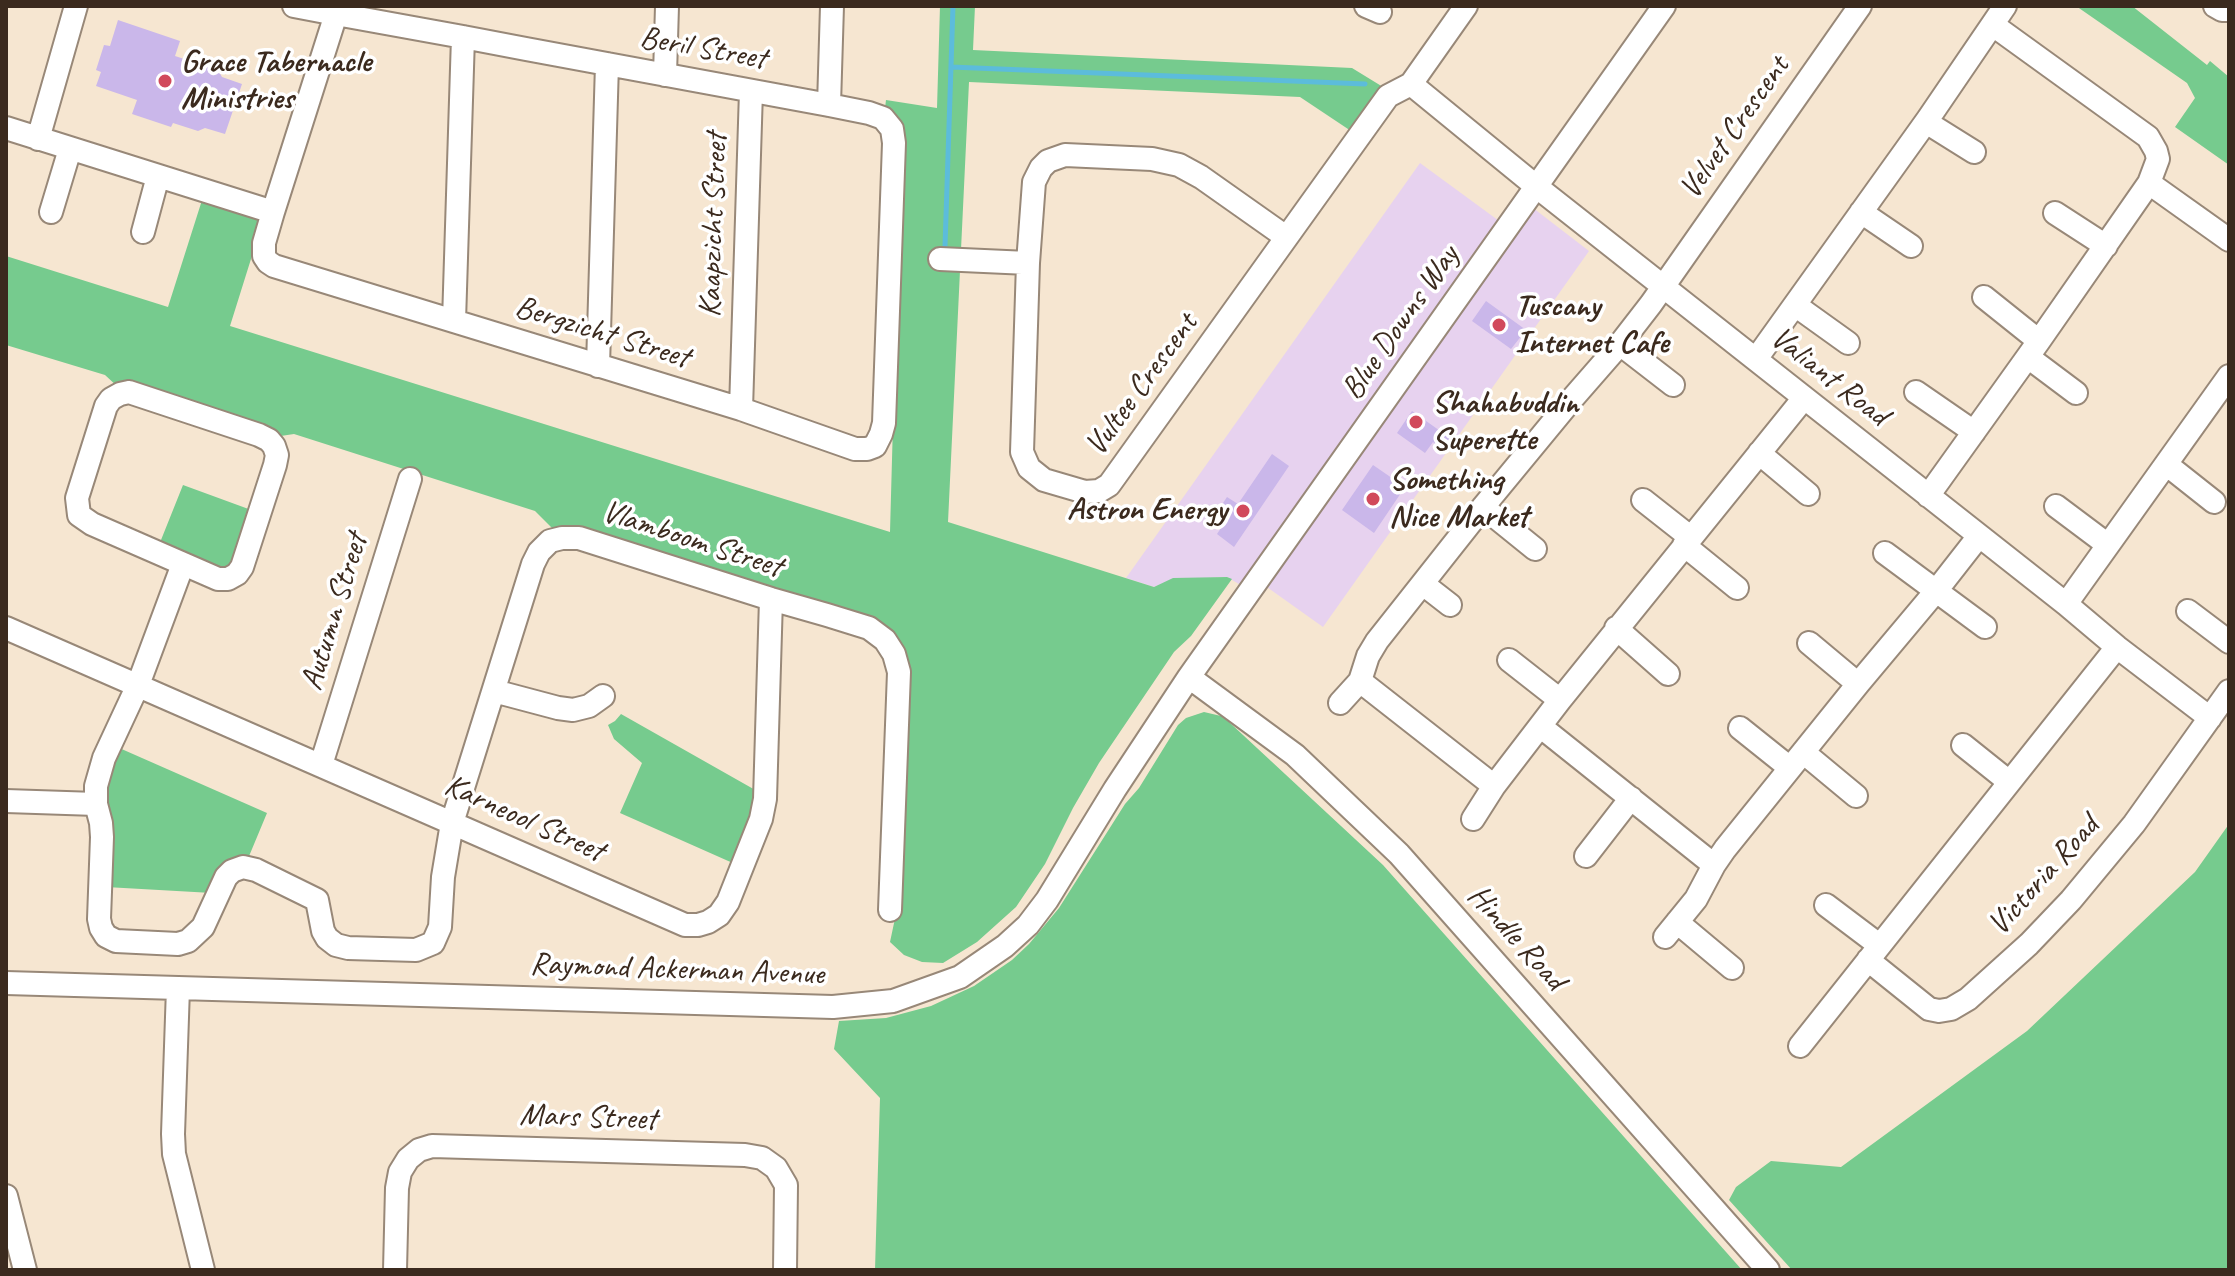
<!DOCTYPE html>
<style>
body{margin:0}
#map{position:relative;width:2235px;height:1276px;overflow:hidden;background:#f6e6d1;font-family:Caveat,sans-serif}
canvas{display:block}
.frame{position:absolute;inset:0;border:8px solid #3b2a1e;pointer-events:none}
</style>
<div id="map">
<canvas width="2235" height="1276"></canvas>
<div class="frame"></div>
</div>
<script>
const context = document.querySelector('canvas').getContext('2d');
context.lineJoin = 'round';
function fill(path, color) {
  context.fillStyle = color;
  context.fill(path, 'evenodd');
}
function shape(rows) {
  const path = new Path2D();
  for (const r of rows) {
    path.moveTo(r[0], r[1]);
    for (let i = 2; i < r.length; i += 2) path.lineTo(r[i], r[i + 1]);
  }
  return path;
}
function stroke(path, color, width, dash) {
  context.strokeStyle = color;
  context.lineWidth = width;
  context.lineCap = dash ? 'butt' : 'round';
  context.setLineDash(dash || []);
  context.stroke(path);
}
function drawText(font, color, halo, rows, align = 'center') {
  context.font = font + ' Caveat,sans-serif';
  context.lineWidth = 7;
  context.setLineDash([]);
  context.textBaseline = 'middle';
  context.strokeStyle = halo;
  context.fillStyle = color;
  for (const [text, x, y, turn = 0] of rows) {
    context.save();
    context.translate(x, y);
    context.rotate((+turn || 0) * Math.PI / 180);
    context.textAlign = isNaN(turn) ? turn : align;
    if (halo) context.strokeText(text, 0, 0);
    context.fillText(text, 0, 0);
    context.restore();
  }
}
fill(shape([
 [1420,163,1506,226,1524,201,1589,251,1323,627,1257,580,1249,590,1227,577,1172,580,1154,587,1126,578]
]), '#e7d2ef');
fill(shape([
 [940,6,975,6,973,50,1352,68,1383,87,1351,131,1300,97,969,82,948,522,1154,587,1173,578,1227,577,1232,579,1191,636,1174,652,1099,763,1073,808,1045,864,1016,907,977,942,943,963,922,962,904,955,890,942,897,909,900,649,555,531,535,511,294,434,274,437,118,387,105,375,6,345,6,256,168,307,203,197,255,215,261,227,230,326,890,532,901,132,885,108,886,100,937,108],
 [2076,6,2132,6,2207,65,2210,61,2229,77,2229,165,2175,127,2195,98,2187,83],
 [183,485,254,511,237,564,223,572,159,545],
 [1204,712,1221,716,1229,722,1383,865,1742,1270,875,1270,880,1098,834,1049,839,1021,886,1018,931,1006,974,986,1012,960,1029,944,1059,908,1125,804,1139,788,1178,725,1186,718],
 [621,714,757,791,755,808,735,864,620,813,642,763,614,739,608,725,615,721],
 [117,747,267,813,247,861,212,893,106,887,104,793],
 [2229,824,2229,1270,1792,1270,1729,1200,1736,1187,1771,1161,1841,1167,2027,1031,2195,872]
]), '#76cb8e');
stroke(shape([
 [951,67,1365,84],
 [945,246,953,6]
]), '#5cbcdb', 5);
fill(shape([
 [118,20,180,41,175,56,218,70,222,77,242,84,225,134,205,128,198,131,173,123,171,127,132,114,137,100,96,86,101,72,96,70,104,45,110,46],
 [1486,301,1526,330,1511,349,1472,321],
 [1412,411,1450,438,1442,449,1433,442,1425,453,1397,433],
 [1272,454,1289,466,1234,547,1217,534,1225,522,1215,515,1227,497,1238,504],
 [1373,465,1405,487,1374,533,1342,510]
]), '#cab7ea');
const minor = shape([
 [294,6,336,14,463,37,526,49,607,64,829,105,869,113,883,118,892,129,894,143,884,423,881,434,875,446,867,449,855,449,741,409,274,266,268,262,264,256,264,243,273,212,336,14,339,6],
 [1366,6,1380,12],
 [2215,6,2222,10,2229,10],
 [665,75,667,6],
 [1411,84,1537,187,2066,604,2117,647,2210,718],
 [829,105,832,6],
 [1926,122,1974,152],
 [6,128,273,212],
 [38,139,76,6],
 [2149,183,2229,240],
 [51,212,70,149],
 [1861,212,1911,246],
 [2055,213,2106,246],
 [143,232,158,176],
 [1286,237,1201,177,1179,165,1152,159,1065,155,1048,161,1041,168,1034,182,1028,263,1022,452,1029,468,1044,480,1085,492,1099,491,1109,485,1388,96,1411,84,1466,6],
 [940,259,1028,263],
 [1984,297,2039,341],
 [1795,305,1848,343],
 [454,321,463,37],
 [1620,344,1673,385],
 [2028,357,2076,393],
 [1756,359,1928,119,2005,6],
 [598,366,607,64],
 [129,392,259,435,269,440,274,446,277,455,275,465,242,567,237,574,228,579,218,579,92,524,79,515,77,498,106,406,111,399,120,394,129,392],
 [1916,392,1974,432],
 [741,409,751,91],
 [1759,453,1808,494],
 [2166,464,2214,502],
 [1928,496,2039,341,2149,183,2158,159,2156,151,2148,137,1993,25],
 [1643,500,1690,537],
 [2056,506,2108,545],
 [1483,507,1535,549],
 [1684,545,1737,588],
 [1885,553,1985,627],
 [183,564,138,685,104,758,96,786,96,804,101,823,102,837,99,919,101,928,106,936,116,941,178,944,188,941,203,927,226,877,232,871,243,867,256,870,317,900,323,931,327,938,336,945,348,948,416,950,433,943,440,927,443,877,452,823,533,564,539,552,550,541,562,538,579,538,771,599,827,615,869,628,885,640,894,654,899,672,890,910],
 [1423,584,1450,605],
 [2066,604,2229,376],
 [2188,611,2229,642],
 [6,628,685,925,698,925,708,922,719,915,728,902,761,819,765,799,771,599],
 [1616,628,1668,674],
 [1809,643,1858,684],
 [1509,660,1560,700],
 [1189,677,1295,755,1399,854,1768,1270],
 [1360,681,1494,786],
 [494,691,558,708,573,710,589,706,603,696],
 [1340,703,1360,681,1368,656,1377,641,1483,507,1572,399,1620,344,1651,304,1860,6],
 [1540,726,1714,865],
 [1740,728,1790,768],
 [1963,745,2008,781],
 [1803,752,1856,796],
 [321,765,410,479],
 [6,801,96,804],
 [1473,819,1494,786,1560,700,1804,398],
 [1586,856,1631,798],
 [1826,905,1879,945],
 [1677,922,1732,968],
 [1665,937,1696,899,1714,865,1725,849,1858,684,1936,591,1979,536],
 [1868,960,1929,1009,1939,1011,1951,1009,1968,999,2029,944,2071,900,2134,824,2229,691],
 [6,983,833,1007,893,1001,960,977,1005,946,1028,925,1047,900,1115,789,1189,677,1664,6],
 [178,988,173,1134,174,1154,203,1270],
 [1800,1046,2117,647],
 [6,1196,25,1270],
 [395,1270,397,1188,400,1172,408,1159,419,1150,432,1146,745,1155,762,1158,776,1168,786,1185,785,1270]
]);
stroke(minor, '#988878', 26);
stroke(minor, '#fff', 22);
for (const [x, y, r, color] of [
 [165,81,8,"#d1495b"],
 [1499,325,8,"#d1495b"],
 [1416,422,8,"#d1495b"],
 [1373,499,8,"#d1495b"],
 [1243,511,8,"#d1495b"]
]) {
  const dot = new Path2D();
  dot.arc(x, y, r, 0, 2 * Math.PI);
  context.fillStyle = color;
  context.fill(dot);
  stroke(dot, '#fff', 3);
}
drawText('32px', '#3b2a1e', '#fff', [
 ["Beril Street",703,49,10],
 ["Velvet Crescent",1735,128,-55],
 ["Kaapzicht Street",714,225,-88],
 ["Blue Downs Way",1401,323,-55],
 ["Bergzicht Street",602,333,17],
 ["Valiant Road",1829,377,38],
 ["Vultee Crescent",1142,385,-54],
 ["Vlamboom Street",692,540,18],
 ["Autumn Street",335,612,-73],
 ["Karneool Street",524,819,24],
 ["Victoria Road",2044,876,-48],
 ["Hindle Road",1516,938,48],
 ["Raymond Ackerman Avenue",677,970,2],
 ["Mars Street",588,1118,2]
]);
drawText('bold 32px', '#3b2a1e', '#fff', [
 ["Grace Tabernacle",181,63],
 ["Ministries",181,100],
 ["Tuscany",1515,307],
 ["Internet Cafe",1515,344],
 ["Shahabuddin",1432,404],
 ["Superette",1432,441],
 ["Something",1389,481],
 ["Nice Market",1389,518],
 ["Astron Energy",1227,511,"right"]
], 'left');
</script>
